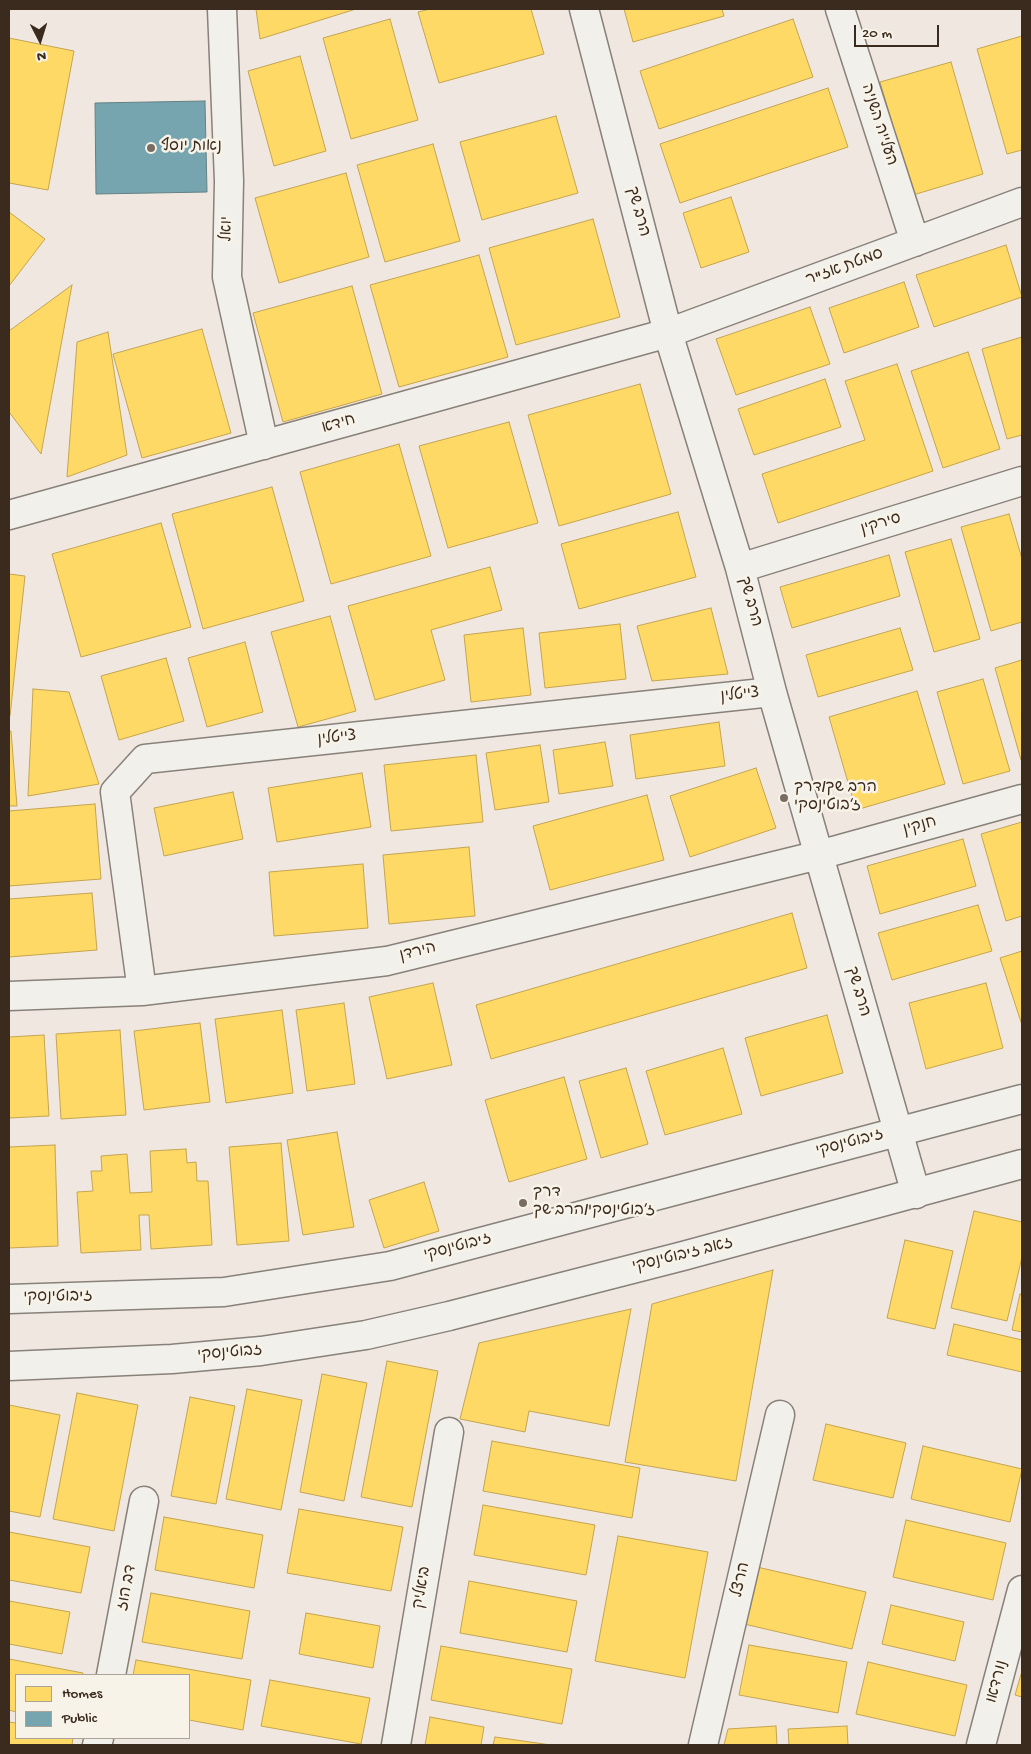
<!DOCTYPE html>
<meta charset="utf-8">
<style>
body{margin:0}
#map{position:relative;width:1031px;height:1754px;overflow:hidden;background:#f0e8e0;font-family:"Gochi Hand",sans-serif}
canvas{display:block}
.frame{position:absolute;inset:0;border:10px solid #3b2a1e;pointer-events:none}
.legend{position:absolute;left:15px;top:1674px;width:175px;height:65px;box-sizing:border-box;background:#f7f3e8;border:1px solid #aca397;margin:0;padding:6px 9px;list-style:none;font-size:15px;color:#3b2a1e}
.legend li{display:flex;align-items:center;gap:10px;height:25px}
.legend b{width:25px;border:1px solid #aca397}
.north{position:absolute;left:15px;top:15px;width:50px;height:50px;-webkit-text-stroke:4px #f7f3e8;paint-order:stroke;rotate:175deg;font-size:14px;font-weight:700;line-height:20px;text-align:center;color:#3b2a1e}
.north::after{content:'';display:block;margin:auto;width:18px;height:22px;background:#3b2a1e;clip-path:polygon(50% 0,100% 100%,50% 72%,0 100%)}
.scale{position:absolute;left:854px;top:25px;width:85px;height:22px;box-sizing:border-box;border:2px solid #3b2a1e;border-top:0;padding-left:6px;font-size:15px;line-height:18px;white-space:nowrap;color:#3b2a1e;-webkit-text-stroke:4px #f7f3e8;paint-order:stroke}
</style>
<div id="map">
<canvas width="1031" height="1754"></canvas>
<div class="frame"></div>
<ul class="legend">
<li><b style="height:14px;background:#ffd966"></b>Homes</li>
<li><b style="height:14px;background:#76a5af"></b>Public</li>
</ul>
<div class="north">N</div>
<div class="scale">20 m</div>
</div>
<script>
const context = document.querySelector('canvas').getContext('2d');
context.lineJoin = 'round';
function fill(path, color) {
  context.fillStyle = color;
  context.fill(path, 'evenodd');
}
function shape(rows) {
  const path = new Path2D();
  for (const r of rows) {
    path.moveTo(r[0], r[1]);
    for (let i = 2; i < r.length; i += 2) path.lineTo(r[i], r[i + 1]);
  }
  return path;
}
function stroke(path, color, width, dash) {
  context.strokeStyle = color;
  context.lineWidth = width;
  context.lineCap = dash ? 'butt' : 'round';
  context.setLineDash(dash || []);
  context.stroke(path);
}
function drawText(font, color, halo, rows, align = 'center') {
  context.font = font + ' "Gochi Hand","Playpen Sans Hebrew",sans-serif';
  context.lineWidth = 5;
  context.setLineDash([]);
  context.textBaseline = 'middle';
  context.strokeStyle = halo;
  context.fillStyle = color;
  for (const [text, x, y, turn = 0] of rows) {
    context.save();
    context.translate(x, y);
    context.rotate((+turn || 0) * Math.PI / 180);
    context.textAlign = isNaN(turn) ? turn : align;
    if (halo) context.strokeText(text, 0, 0);
    context.fillText(text, 0, 0);
    context.restore();
  }
}
const homes = shape([
 [256,9,356,9,260,39,256,9],
 [430,9,531,9,544,54,439,83,418,12,430,9],
 [624,9,722,9,724,16,633,42,624,9],
 [390,19,418,120,351,139,323,38,390,19],
 [793,19,813,77,659,129,640,71,793,19],
 [1022,36,1022,150,1007,154,977,49,1022,36],
 [9,38,74,51,48,190,9,183,9,38],
 [300,56,326,151,274,166,248,71,300,56],
 [951,62,983,174,913,195,880,82,951,62],
 [828,88,848,147,680,203,660,144,828,88],
 [556,116,578,193,482,220,460,142,556,116],
 [433,144,460,241,385,262,357,165,433,144],
 [346,173,369,257,279,283,255,198,346,173],
 [731,197,749,252,701,268,683,213,731,197],
 [9,212,45,239,9,286,9,212],
 [593,219,620,317,516,345,489,248,593,219],
 [1006,245,1022,297,934,327,916,275,1006,245],
 [479,255,508,357,399,387,370,285,479,255],
 [904,282,919,327,844,353,829,308,904,282],
 [72,285,41,454,9,412,9,331,72,285],
 [352,286,382,394,283,422,253,313,352,286],
 [810,307,830,364,736,395,716,339,810,307],
 [202,329,231,433,142,458,113,354,202,329],
 [108,332,127,455,67,477,77,342,108,332],
 [1022,337,1022,435,1007,439,982,349,1022,337],
 [968,352,1000,449,943,468,911,371,968,352],
 [897,364,933,471,778,523,762,474,865,440,845,381,897,364],
 [825,379,841,427,754,455,738,409,825,379],
 [640,384,671,494,559,526,528,415,640,384],
 [509,422,538,523,448,548,419,446,509,422],
 [399,444,431,556,331,584,300,472,399,444],
 [272,487,304,601,203,629,172,514,272,487],
 [678,512,696,577,579,609,561,544,678,512],
 [1009,514,1022,559,1022,622,991,631,961,527,1009,514],
 [161,523,191,627,81,657,52,554,161,523],
 [951,539,980,639,934,652,905,552,951,539],
 [889,555,900,596,792,628,780,587,889,555],
 [490,567,502,610,431,630,445,680,375,700,348,606,490,567],
 [9,574,25,576,10,716,9,716,9,574],
 [711,608,728,674,652,681,637,626,711,608],
 [330,616,356,711,298,727,271,632,330,616],
 [620,624,626,679,545,688,539,633,620,624],
 [523,628,531,695,471,702,464,635,523,628],
 [900,628,913,670,818,697,806,655,900,628],
 [245,642,263,712,207,727,188,658,245,642],
 [166,658,184,721,119,740,101,676,166,658],
 [1022,660,1022,760,1021,760,995,668,1022,660],
 [983,679,1010,771,963,784,937,692,983,679],
 [33,689,69,692,99,784,28,796,33,689],
 [917,691,945,784,856,810,829,717,917,691],
 [719,722,725,766,636,779,630,735,719,722],
 [9,731,11,731,17,806,9,806,9,731],
 [605,742,613,786,559,794,553,750,605,742],
 [540,745,549,802,495,810,486,753,540,745],
 [476,755,483,822,391,831,384,765,476,755],
 [756,768,776,828,690,857,670,796,756,768],
 [362,773,371,827,277,842,268,788,362,773],
 [233,792,243,839,164,856,154,808,233,792],
 [647,795,664,860,550,890,533,826,647,795],
 [95,804,101,879,9,886,9,811,95,804],
 [1022,822,1022,916,1006,921,981,834,1022,822],
 [963,839,976,886,880,914,867,866,963,839],
 [469,847,475,916,389,924,383,855,469,847],
 [363,864,368,928,274,936,269,872,363,864],
 [92,893,97,950,9,957,9,899,92,893],
 [978,905,992,951,892,980,878,933,978,905],
 [792,913,807,968,491,1059,476,1005,792,913],
 [1022,951,1022,1025,1000,958,1022,951],
 [433,983,452,1065,387,1079,369,997,433,983],
 [986,983,1003,1048,926,1069,909,1003,986,983],
 [344,1003,355,1084,307,1091,296,1010,344,1003],
 [282,1010,293,1093,226,1103,215,1019,282,1010],
 [827,1015,843,1073,761,1096,745,1038,827,1015],
 [200,1023,210,1102,144,1110,134,1031,200,1023],
 [120,1030,126,1115,61,1119,56,1034,120,1030],
 [44,1035,49,1116,9,1118,9,1037,44,1035],
 [723,1048,742,1114,665,1135,646,1071,723,1048],
 [626,1068,648,1144,601,1158,579,1081,626,1068],
 [564,1077,587,1159,509,1182,485,1100,564,1077],
 [337,1132,354,1227,303,1235,287,1140,337,1132],
 [281,1143,289,1241,237,1245,229,1147,281,1143],
 [55,1145,58,1246,9,1248,9,1147,55,1145],
 [186,1149,187,1163,196,1162,197,1181,208,1181,212,1245,151,1249,149,1215,139,1215,141,1250,81,1253,77,1192,93,1191,91,1171,102,1171,101,1156,127,1154,130,1193,152,1192,150,1151,186,1149],
 [424,1182,439,1231,384,1248,369,1200,424,1182],
 [974,1211,1022,1222,1022,1257,1007,1321,951,1308,974,1211],
 [905,1240,953,1251,935,1329,887,1318,905,1240],
 [773,1270,736,1481,625,1462,652,1304,773,1270],
 [1020,1294,1022,1295,1022,1332,1012,1330,1020,1294],
 [631,1309,609,1426,529,1411,525,1432,460,1419,479,1343,631,1309],
 [954,1324,1022,1340,1022,1372,947,1355,954,1324],
 [387,1361,438,1371,412,1507,361,1497,387,1361],
 [322,1374,367,1383,344,1501,300,1492,322,1374],
 [247,1389,302,1400,281,1510,226,1499,247,1389],
 [77,1393,138,1405,114,1531,53,1519,77,1393],
 [190,1397,235,1406,216,1504,171,1496,190,1397],
 [9,1405,60,1415,40,1517,9,1511,9,1405],
 [826,1424,906,1443,893,1498,813,1480,826,1424],
 [492,1441,640,1468,632,1518,483,1491,492,1441],
 [923,1446,1022,1469,1010,1522,911,1499,923,1446],
 [483,1505,595,1525,586,1575,474,1555,483,1505],
 [299,1509,403,1527,391,1591,287,1573,299,1509],
 [164,1517,263,1535,254,1588,155,1570,164,1517],
 [906,1520,1006,1543,993,1600,893,1577,906,1520],
 [9,1532,90,1547,81,1593,9,1580,9,1532],
 [618,1536,708,1552,685,1678,595,1661,618,1536],
 [757,1567,866,1592,852,1649,744,1624,757,1567],
 [469,1581,577,1601,567,1652,460,1633,469,1581],
 [151,1593,250,1611,242,1659,142,1642,151,1593],
 [9,1601,70,1612,62,1654,9,1644,9,1601],
 [891,1605,964,1622,955,1661,882,1644,891,1605],
 [306,1613,380,1626,373,1668,299,1654,306,1613],
 [749,1645,847,1662,838,1713,739,1695,749,1645],
 [441,1646,572,1669,562,1724,431,1700,441,1646],
 [9,1659,83,1673,82,1675,16,1675,16,1712,9,1710,9,1659],
 [136,1660,251,1680,243,1730,189,1720,189,1675,133,1675,136,1660],
 [868,1662,967,1685,955,1736,856,1714,868,1662],
 [1022,1671,1022,1697,1015,1695,1022,1671],
 [270,1680,370,1698,361,1744,261,1726,270,1680],
 [430,1717,484,1727,481,1745,425,1745,430,1717],
 [9,1722,16,1723,16,1738,73,1738,72,1745,9,1745,9,1722],
 [776,1726,777,1745,724,1745,728,1729,776,1726],
 [847,1726,848,1745,789,1745,788,1729,847,1726],
 [495,1737,551,1745,493,1745,495,1737]
]);
fill(homes, '#ffd966');
stroke(homes, '#c4a450', 1);
const public = shape([
 [205,101,207,192,96,194,95,103,205,101]
]);
fill(public, '#76a5af');
stroke(public, '#648084', 1);
const street = shape([
 [222,9,229,181,227,277,264,445],
 [584,9,668,333,740,568,772,692,916,1194],
 [840,9,915,242],
 [9,515,668,333,1022,202],
 [740,568,1022,481],
 [142,991,115,792,145,759,772,692],
 [9,996,142,991,387,961,819,855,1022,799],
 [111,1675,144,1501],
 [97,1745,99,1738],
 [396,1745,449,1432],
 [703,1745,780,1415],
 [981,1745,1022,1590]
]);
const primary = shape([
 [9,1299,224,1292,390,1266,1022,1099],
 [9,1366,172,1359,261,1351,366,1335,449,1316,683,1256,1022,1164]
]);
stroke(street, '#88817a', 31);
stroke(primary, '#88817a', 31);
stroke(street, '#f2f0eb', 28);
stroke(primary, '#f2f0eb', 28);
for (const [x, y, r, color] of [
 [151,148,5,"#7a6c62"],
 [784,798,5,"#7a6c62"],
 [523,1203,5,"#7a6c62"]
]) {
  const dot = new Path2D();
  dot.arc(x, y, r, 0, 2 * Math.PI);
  context.fillStyle = color;
  context.fill(dot);
  stroke(dot, '#f7f3e8', 2);
}
drawText('16px', '#3b2a1e', '#f7f3e8', [
 ["העלייה השניה",878,125,72],
 ["הרב שך",637,212,75],
 ["יואל",228,229,-89],
 ["סמטת אז\"ר",845,268,-20],
 ["חידא",339,425,-16],
 ["סירקין",881,525,-17],
 ["הרב שך",749,602,75],
 ["צייטלין",740,696,-6],
 ["צייטלין",337,739,-6],
 ["חנקין",920,827,-16],
 ["הירדן",418,953,-14],
 ["הרב שך",857,992,74],
 ["ז'בוטינסקי",850,1144,-15],
 ["ז'בוטינסקי",458,1248,-15],
 ["זאב ז'בוטינסקי",683,1256,-14],
 ["ז'בוטינסקי",58,1298,-1],
 ["זבוטינסקי",230,1354,-5],
 ["הרצל",742,1580,-77],
 ["דב הוז",128,1588,-79],
 ["ביאליק",423,1588,-80],
 ["נורדאו",998,1682,-75]
]);
drawText('16px', '#3b2a1e', '#f7f3e8', [
 ["נאות יוסף",161,148],
 ["הרב שך/דרך",794,789],
 ["ז׳בוטינסקי",794,807],
 ["דרך",533,1194],
 ["ז׳בוטינסקי/הרב שך",533,1212]
], 'left');
</script>
